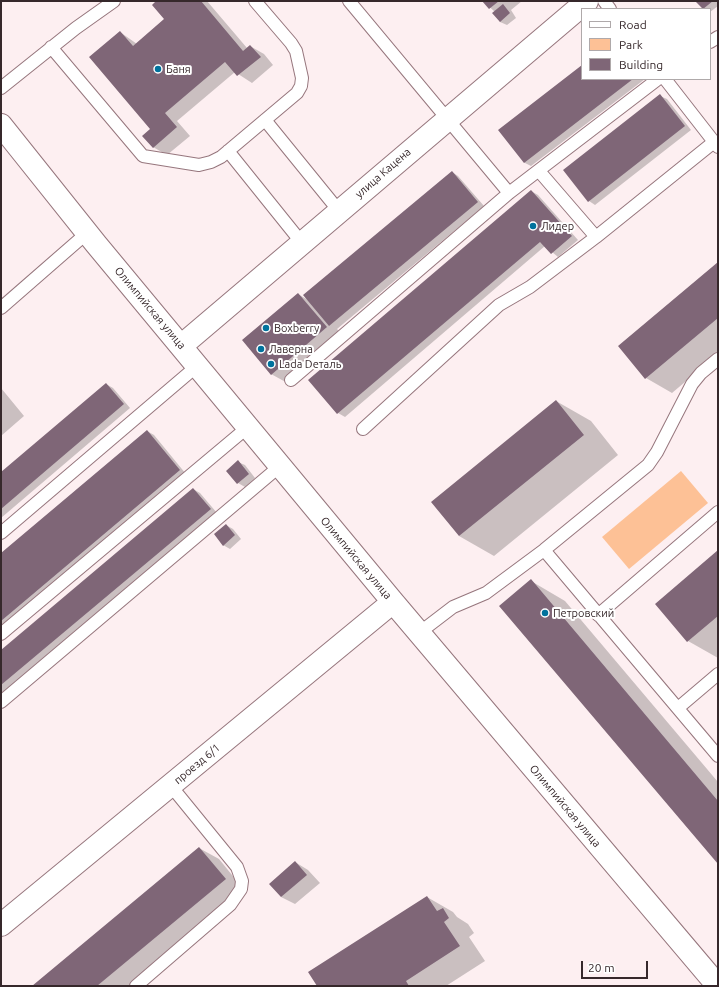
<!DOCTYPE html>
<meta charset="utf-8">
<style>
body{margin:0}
#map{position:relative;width:719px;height:987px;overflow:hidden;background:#fdeff1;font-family:Ubuntu,sans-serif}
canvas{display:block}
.frame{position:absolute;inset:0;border:2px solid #36282b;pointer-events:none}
.legend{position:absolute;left:581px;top:8px;width:130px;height:72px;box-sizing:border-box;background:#fff;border:1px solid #afa9aa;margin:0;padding:5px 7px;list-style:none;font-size:12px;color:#36282b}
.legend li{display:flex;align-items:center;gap:8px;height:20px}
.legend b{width:20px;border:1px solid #afa9aa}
.scale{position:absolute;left:581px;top:961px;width:67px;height:18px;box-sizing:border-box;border:2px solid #36282b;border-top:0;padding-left:5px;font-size:12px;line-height:14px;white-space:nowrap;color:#36282b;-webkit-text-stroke:3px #fff;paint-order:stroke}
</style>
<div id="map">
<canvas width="719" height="987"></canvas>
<div class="frame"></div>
<ul class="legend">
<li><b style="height:5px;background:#fff"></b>Road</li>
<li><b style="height:11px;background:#fdc196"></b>Park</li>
<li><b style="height:11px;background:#7f6677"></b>Building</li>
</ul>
<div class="scale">20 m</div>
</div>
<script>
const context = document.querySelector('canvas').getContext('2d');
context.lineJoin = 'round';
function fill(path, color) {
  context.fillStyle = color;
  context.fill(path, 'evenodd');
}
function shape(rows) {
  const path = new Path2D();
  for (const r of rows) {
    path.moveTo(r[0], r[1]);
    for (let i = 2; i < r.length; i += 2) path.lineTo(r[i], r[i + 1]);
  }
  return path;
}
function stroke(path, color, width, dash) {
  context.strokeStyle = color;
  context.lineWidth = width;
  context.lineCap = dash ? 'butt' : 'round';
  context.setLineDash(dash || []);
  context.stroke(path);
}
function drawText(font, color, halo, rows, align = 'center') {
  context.font = font + ' Ubuntu,sans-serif';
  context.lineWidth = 4;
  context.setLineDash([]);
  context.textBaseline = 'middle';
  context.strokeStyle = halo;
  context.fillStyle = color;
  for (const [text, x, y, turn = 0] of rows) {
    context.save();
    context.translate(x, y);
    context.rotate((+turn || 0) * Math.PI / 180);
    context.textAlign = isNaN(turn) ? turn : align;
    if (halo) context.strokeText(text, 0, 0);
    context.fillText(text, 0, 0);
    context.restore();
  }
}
fill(shape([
 [681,471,708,503,629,569,602,537]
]), '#fdc196');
fill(shape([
 [157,1,207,1,247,48,250,46,264,54,273,65,252,83,235,72,177,121,190,136,167,155,153,147,151,129,120,32,137,44,166,20],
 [483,1,522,1,511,10,516,18,507,25,500,22,495,12],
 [696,1,718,1,718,6,710,12,710,9,703,9],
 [582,67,582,79,645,79,531,166,525,163,500,130],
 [660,96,667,99,691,130,595,205,589,201],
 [452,172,458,176,484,206,337,329,346,339,291,385,271,374,298,294,308,300],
 [531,191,538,195,578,240,558,257,545,246,345,417,338,413,310,380],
 [718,263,718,354,672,393,646,378],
 [106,384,113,388,130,408,1,518,1,474],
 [1,388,24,416,1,436],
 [556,401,591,421,618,455,494,556,459,536],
 [147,431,154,435,186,474,1,630,1,555],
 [238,462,245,465,255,478,245,487,238,483,227,471],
 [193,489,200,493,217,513,1,694,1,651],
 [226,525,233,529,241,539,230,549,223,545],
 [718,551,718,658,688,641],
 [531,581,565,601,718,782,718,863],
 [199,848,219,859,245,891,131,986,34,986],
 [295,862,308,870,320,883,295,904,281,897],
 [427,897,453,912,457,917,468,924,474,933,469,937,485,961,446,986,318,986]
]), '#0003');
fill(shape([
 [156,1,201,1,243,51,250,45,261,57,237,76,225,62,165,113,177,127,153,148,142,136,150,129,89,57,120,31,133,46,164,19,152,5],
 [482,1,499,1,489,9],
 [695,1,713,1,703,9],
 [503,4,510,13,500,22,492,13],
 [582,65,582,79,633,79,524,163,498,130],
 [660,94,685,126,588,202,563,170],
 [452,171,478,202,329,326,303,295],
 [531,190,572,236,551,254,540,242,337,414,308,380],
 [718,262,718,318,645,379,618,346],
 [298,293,327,327,271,375,242,340],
 [106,383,124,404,1,509,1,472],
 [556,400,584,435,459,536,431,502],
 [147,430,180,470,1,621,1,553],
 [238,460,249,474,237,484,226,471],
 [193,488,211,509,1,685,1,650],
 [226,524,235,535,223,546,214,534],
 [718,550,718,616,687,642,655,604],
 [531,579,718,801,718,864,499,606],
 [199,847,226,879,97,986,32,986],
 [295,861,307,875,281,897,269,884],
 [427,896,437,911,443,908,449,918,444,922,460,946,406,981,409,986,317,986,308,972]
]), '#7f6677');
const service = shape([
 [349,1,509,193],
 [604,1,610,9],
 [710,42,718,37],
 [51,47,143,156,199,165,211,162,221,157,297,93,301,86,302,78,296,51,291,43,255,1],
 [665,79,718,147],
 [1,88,76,28,114,1],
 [265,120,339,211],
 [228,151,302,243],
 [539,171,596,237],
 [1,308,87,233],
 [291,380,509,193,658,79],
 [363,429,499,305,530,287,596,237,714,142],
 [1,533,197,366],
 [544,550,718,756],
 [598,615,718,512],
 [419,633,453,607,486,593,544,550,648,465,657,452,692,384,701,373,718,359],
 [1,634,248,427],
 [1,702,280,466],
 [678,708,718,674],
 [136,986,230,905,241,889,242,881,237,867,171,786]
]);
const minor = shape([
 [1,125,96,244,393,602,718,986],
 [181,346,587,1],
 [1,925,393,602]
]);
stroke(service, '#96767d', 14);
stroke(minor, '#96767d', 24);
stroke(service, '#fff', 12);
stroke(minor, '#fff', 22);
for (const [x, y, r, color] of [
 [158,69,4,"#00729d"],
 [533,226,4,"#00729d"],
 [266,328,4,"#00729d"],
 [261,349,4,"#00729d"],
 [271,364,4,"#00729d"],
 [545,613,4,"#00729d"]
]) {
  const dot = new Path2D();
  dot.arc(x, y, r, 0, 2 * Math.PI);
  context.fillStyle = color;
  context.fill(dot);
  stroke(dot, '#fff', 1.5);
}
drawText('11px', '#36282b', '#fff', [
 ["Баня",166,69],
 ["Лидер",541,226],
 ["Boxberry",274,328],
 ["Лаверна",269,349],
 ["Lada Dеталь",279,364],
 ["Петровский",553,613]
], 'left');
drawText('11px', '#36282b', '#fff', [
 ["улица Кацена",383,173,-41],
 ["Олимпийская улица",150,308,50],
 ["Олимпийская улица",356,558,50],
 ["проезд 6/1",197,764,-40],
 ["Олимпийская улица",565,806,50]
]);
</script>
